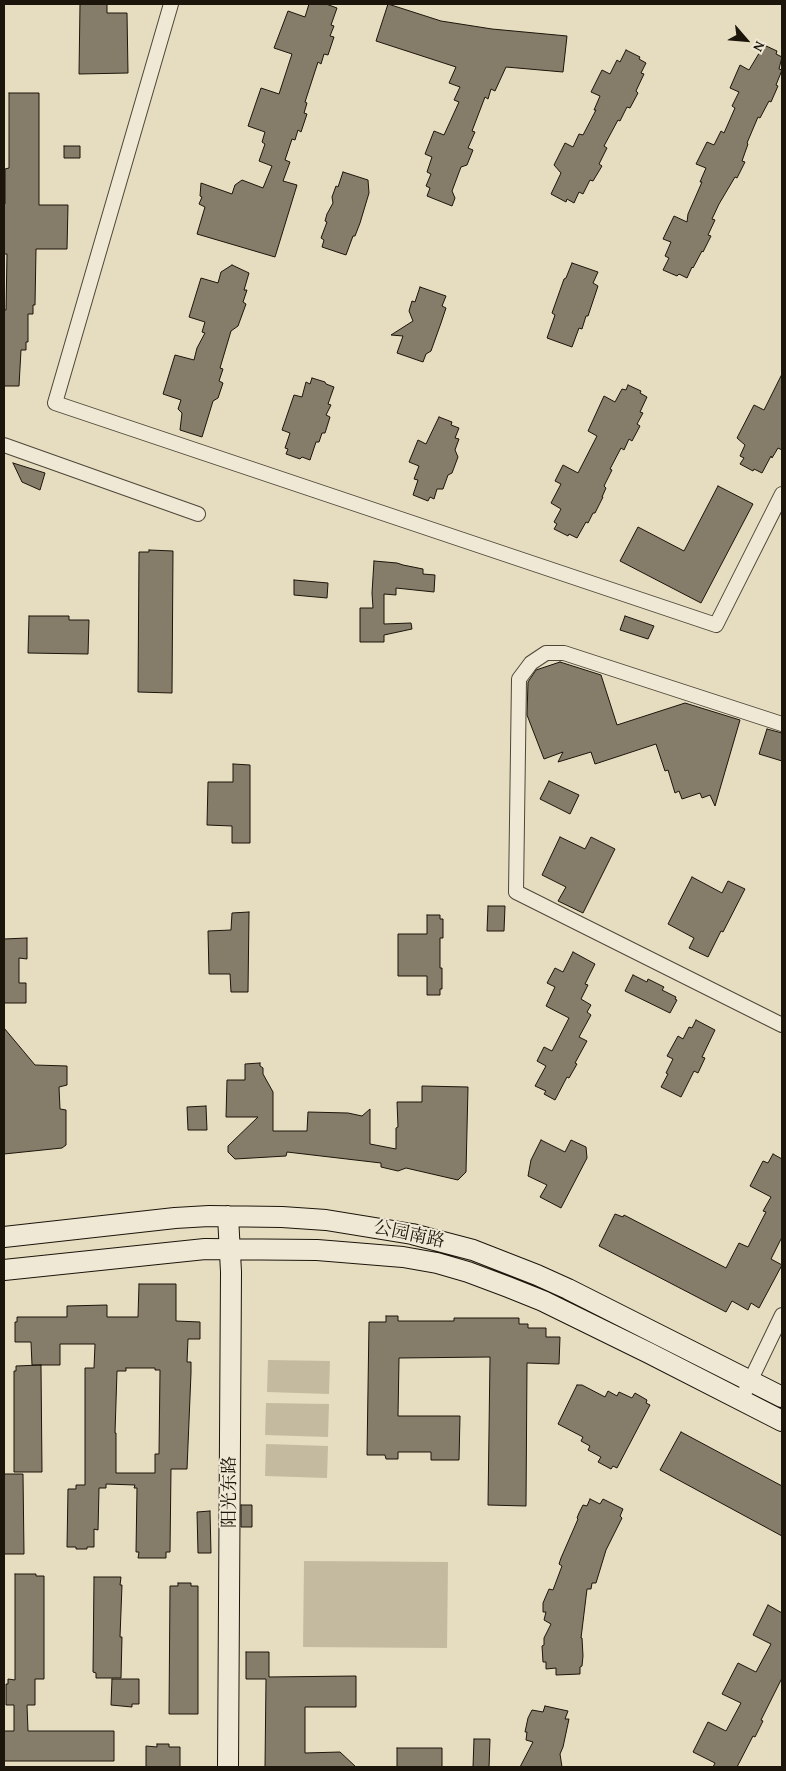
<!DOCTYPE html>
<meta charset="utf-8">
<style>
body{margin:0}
#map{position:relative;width:786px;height:1771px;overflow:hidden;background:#e6dcbf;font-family:"Gentium Book Plus",serif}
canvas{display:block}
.frame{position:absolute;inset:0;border:5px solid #1c150b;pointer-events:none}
.north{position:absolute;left:721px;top:15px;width:50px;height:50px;-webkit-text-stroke:4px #efe8d5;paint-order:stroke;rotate:117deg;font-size:14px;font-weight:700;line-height:20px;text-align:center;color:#1c150b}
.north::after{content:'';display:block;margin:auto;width:18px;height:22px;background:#1c150b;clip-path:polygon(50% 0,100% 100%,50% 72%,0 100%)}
</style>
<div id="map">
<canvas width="786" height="1771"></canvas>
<div class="frame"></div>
<div class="north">N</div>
</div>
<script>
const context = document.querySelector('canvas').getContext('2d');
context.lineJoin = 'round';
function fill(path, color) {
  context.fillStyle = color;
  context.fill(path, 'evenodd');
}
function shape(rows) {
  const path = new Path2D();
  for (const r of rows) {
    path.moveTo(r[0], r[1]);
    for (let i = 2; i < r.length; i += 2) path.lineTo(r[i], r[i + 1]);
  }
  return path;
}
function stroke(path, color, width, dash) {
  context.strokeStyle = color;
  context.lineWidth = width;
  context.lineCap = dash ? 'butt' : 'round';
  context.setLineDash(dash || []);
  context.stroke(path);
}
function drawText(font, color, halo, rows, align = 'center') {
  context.font = font + ' "Gentium Book Plus","Noto Serif SC",serif';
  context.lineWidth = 4;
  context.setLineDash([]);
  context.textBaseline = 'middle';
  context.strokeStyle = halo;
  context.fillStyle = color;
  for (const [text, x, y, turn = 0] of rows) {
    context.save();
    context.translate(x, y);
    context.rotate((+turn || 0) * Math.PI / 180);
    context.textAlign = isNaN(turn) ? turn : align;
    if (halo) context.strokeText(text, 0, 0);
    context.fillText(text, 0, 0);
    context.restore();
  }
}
fill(shape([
 [268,1360,330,1361,329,1394,267,1392],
 [266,1403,329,1404,328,1437,265,1435],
 [266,1444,328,1446,327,1478,265,1476],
 [304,1561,448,1562,447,1648,303,1647]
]), '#c4baa0');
const building = shape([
 [80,4,107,4,107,13,127,13,128,73,79,74,80,4],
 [309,4,326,4,337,8,331,25,334,26,330,36,334,37,328,55,324,54,321,64,318,62,305,102,307,103,304,113,307,114,301,132,298,130,295,140,292,139,285,160,290,162,283,181,297,185,275,257,197,234,205,207,199,204,202,197,200,196,201,183,232,194,235,185,242,180,263,188,272,166,259,161,265,144,262,142,265,132,248,126,261,88,279,94,292,54,274,48,288,11,305,17,309,4],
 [388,4,441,21,492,29,567,36,563,72,506,67,495,91,491,89,488,99,485,97,472,131,475,132,468,148,473,150,467,165,461,167,452,191,455,198,452,206,427,196,430,188,426,186,431,174,427,172,432,157,425,154,434,131,444,135,459,102,454,100,460,87,449,83,456,67,376,41,388,4],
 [764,45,777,51,776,54,782,57,779,69,782,70,776,85,778,86,771,102,769,101,760,118,758,117,747,143,748,144,742,161,745,162,737,178,735,177,719,204,712,219,715,220,708,235,711,236,703,252,702,251,693,268,692,267,687,278,679,274,677,276,663,270,669,258,665,256,671,242,663,239,674,216,687,222,688,214,702,182,700,182,706,168,696,164,707,142,714,145,721,131,724,133,735,108,732,106,739,92,730,88,740,65,749,70,764,45],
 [626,50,640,57,639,59,646,63,641,73,644,74,636,91,638,93,630,108,627,107,620,121,618,120,604,146,607,148,599,164,602,166,593,181,590,180,583,194,579,192,574,203,567,199,566,202,551,194,561,173,554,165,565,143,573,147,579,134,583,135,596,110,594,110,600,96,591,92,602,70,610,74,617,60,620,62,626,50],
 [9,93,39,93,39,205,68,205,67,249,36,249,35,305,33,305,33,314,28,314,28,342,26,342,26,350,21,350,19,386,4,386,4,310,6,310,7,254,4,254,4,204,5,204,5,169,9,168,9,93],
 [64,146,80,146,80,158,64,158,64,146],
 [343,172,368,180,369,193,360,223,355,236,353,236,346,255,322,247,324,240,321,238,327,222,325,221,327,214,333,203,332,197,336,186,338,187,343,172],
 [572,263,598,272,593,283,598,286,588,316,586,316,582,329,579,328,572,347,547,338,555,315,552,313,564,279,566,278,572,263],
 [232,265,249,273,244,290,247,290,243,302,246,304,238,326,231,331,220,368,223,369,219,381,223,383,218,398,213,401,202,437,180,430,182,413,178,409,181,400,163,394,175,355,194,360,197,348,205,333,202,332,205,322,189,317,201,278,218,283,221,272,232,265],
 [420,287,446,296,442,306,446,308,441,323,431,351,426,354,423,362,397,353,403,336,391,335,413,321,409,311,412,301,415,302,420,287],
 [782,374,782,450,778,448,772,458,771,456,762,473,754,469,753,471,740,464,744,458,740,456,745,445,737,438,754,405,764,410,782,374],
 [312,378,325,382,326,384,334,387,328,404,331,405,326,415,330,417,325,433,322,433,319,442,316,442,310,460,302,457,300,459,286,454,288,449,285,448,290,433,282,430,294,395,302,397,306,382,310,384,312,378],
 [628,385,641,391,640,393,647,397,640,412,643,413,637,424,640,426,632,441,629,439,624,450,621,448,610,469,612,470,604,486,606,488,602,497,603,497,595,513,593,513,588,523,586,522,577,538,569,534,568,536,554,529,557,524,554,522,561,509,551,503,561,484,555,481,563,465,578,473,597,436,588,431,604,396,615,402,622,389,626,390,628,385],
 [439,417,452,422,451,425,459,428,455,438,459,439,455,450,458,457,452,473,448,475,443,489,437,489,434,499,430,497,428,501,413,495,418,480,414,479,419,466,409,462,418,440,426,444,439,417],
 [13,463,45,473,40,490,22,482,13,463],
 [718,486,753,504,701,603,620,561,638,527,684,551,718,486],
 [149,550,173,551,172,693,138,692,139,552,149,552,149,550],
 [374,561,397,563,403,565,423,569,423,574,435,575,434,592,396,588,396,595,384,594,384,624,411,623,412,629,384,635,384,642,360,642,360,608,373,608,372,593,374,561],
 [294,580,328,583,327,598,294,595,294,580],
 [29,616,69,616,69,620,89,620,88,654,28,653,29,616],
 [625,616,654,626,648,639,620,630,625,616],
 [560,662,601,675,617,725,685,703,740,720,715,806,710,795,702,798,700,793,682,799,679,791,675,793,668,770,665,771,656,744,595,764,591,752,558,762,563,752,544,759,527,715,528,682,536,670,560,662],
 [767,729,782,733,782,761,759,754,767,729],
 [233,764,250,765,250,843,232,843,232,826,207,825,208,782,233,782,233,764],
 [549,781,579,795,570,814,540,799,549,781],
 [560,837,585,849,591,837,615,849,583,913,558,901,566,887,542,875,560,837],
 [692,877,722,893,728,881,745,889,723,932,721,931,708,957,689,948,694,938,668,924,692,877],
 [488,906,505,906,504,931,487,931,488,906],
 [249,912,248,992,231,992,230,974,209,974,208,931,231,930,232,913,249,912],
 [427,915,440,915,440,919,443,919,443,938,440,938,440,968,442,968,442,989,440,989,440,995,427,995,427,976,398,976,398,934,427,934,427,915],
 [27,938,27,959,19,958,19,983,26,983,26,1003,4,1003,4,939,27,938],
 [573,952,595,964,585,984,588,985,581,999,591,1005,587,1012,591,1015,579,1037,587,1041,575,1063,577,1064,569,1078,567,1077,555,1100,544,1094,546,1091,535,1086,546,1066,537,1061,544,1047,552,1051,569,1018,546,1006,555,987,547,983,555,968,563,972,573,952],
 [633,975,647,982,648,979,664,987,662,990,676,997,675,999,677,1000,670,1013,625,991,633,975],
 [696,1020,715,1030,702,1057,705,1058,698,1073,694,1071,681,1097,661,1087,668,1074,666,1073,673,1059,667,1056,678,1036,683,1039,689,1027,692,1028,696,1020],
 [4,1028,35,1065,67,1066,67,1085,59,1087,60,1109,66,1110,66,1145,62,1148,4,1154,4,1028],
 [260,1063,260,1066,263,1068,263,1074,273,1092,273,1131,307,1131,308,1112,348,1113,362,1116,370,1109,370,1144,396,1149,396,1128,398,1127,397,1102,422,1102,422,1086,468,1087,466,1172,458,1180,406,1168,398,1171,381,1167,381,1163,287,1152,286,1156,235,1159,228,1152,228,1146,258,1117,226,1117,227,1080,245,1080,245,1064,260,1063],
 [206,1106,207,1130,188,1130,187,1107,206,1106],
 [541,1140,565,1152,571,1140,586,1147,587,1158,561,1208,540,1197,547,1185,528,1176,531,1160,541,1140],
 [773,1154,782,1159,782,1237,771,1259,782,1265,759,1308,751,1303,748,1310,732,1301,726,1312,599,1246,615,1214,623,1217,624,1215,726,1268,739,1243,748,1247,766,1212,763,1211,771,1197,750,1186,763,1161,768,1163,773,1154],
 [139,1284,176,1284,176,1321,200,1322,200,1339,188,1339,187,1362,191,1362,191,1373,187,1469,171,1469,170,1552,166,1552,166,1558,138,1558,139,1552,136,1552,137,1488,134,1488,135,1485,106,1484,106,1488,99,1488,98,1530,94,1529,94,1547,87,1547,87,1549,76,1549,76,1547,67,1547,68,1489,76,1489,76,1485,85,1485,85,1368,94,1368,95,1344,60,1344,60,1365,32,1365,31,1342,15,1342,15,1322,17,1322,17,1317,67,1317,67,1306,107,1305,107,1317,138,1317,139,1284],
 [126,1368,155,1368,155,1370,160,1370,159,1454,155,1454,155,1473,116,1473,116,1433,115,1433,117,1371,126,1371,126,1368],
 [386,1316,398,1316,398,1321,454,1321,454,1318,519,1318,519,1324,528,1324,528,1328,546,1328,546,1337,560,1337,559,1364,527,1363,526,1506,488,1505,490,1357,399,1358,398,1416,460,1416,459,1460,431,1460,431,1452,398,1452,398,1459,386,1459,385,1455,367,1455,369,1322,386,1322,386,1316],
 [41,1365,42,1472,14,1472,14,1371,16,1371,16,1366,41,1365],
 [577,1385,582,1385,605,1397,608,1391,617,1396,619,1392,632,1398,635,1393,647,1400,646,1403,650,1405,617,1468,613,1466,611,1469,598,1462,601,1457,588,1450,590,1446,581,1441,583,1437,558,1424,577,1385],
 [681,1432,782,1486,782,1536,660,1470,681,1432],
 [4,1474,23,1474,24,1554,4,1554,4,1474],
 [590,1499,600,1504,603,1499,623,1509,620,1516,622,1518,606,1550,596,1583,592,1583,591,1589,587,1589,581,1638,582,1638,583,1656,582,1666,580,1667,580,1674,556,1675,556,1668,546,1669,546,1662,543,1662,542,1646,544,1645,544,1638,551,1624,544,1620,546,1612,543,1612,543,1603,549,1589,553,1590,562,1566,559,1564,561,1558,578,1519,577,1518,579,1513,583,1505,587,1506,590,1499],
 [241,1505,252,1505,252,1527,241,1527,241,1505],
 [210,1511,211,1553,198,1553,197,1512,210,1511],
 [15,1574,36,1574,36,1576,44,1576,44,1679,35,1679,35,1705,27,1705,28,1731,114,1731,114,1761,4,1761,4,1731,14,1731,14,1705,6,1705,6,1684,8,1684,8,1679,15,1680,15,1574],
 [94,1577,121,1577,120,1585,122,1585,120,1637,122,1637,121,1678,96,1678,96,1673,93,1672,94,1577],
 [178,1583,191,1583,191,1586,198,1586,198,1714,169,1714,170,1586,178,1586,178,1583],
 [768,1605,782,1613,782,1678,761,1720,763,1721,755,1737,753,1736,737,1767,713,1767,715,1763,693,1752,708,1722,726,1731,741,1703,722,1694,738,1663,756,1672,771,1644,753,1635,768,1605],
 [246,1652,269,1652,269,1677,356,1676,356,1707,305,1707,305,1753,340,1752,356,1767,265,1767,266,1679,246,1679,246,1652],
 [112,1679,139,1679,139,1704,132,1704,132,1707,111,1705,112,1679],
 [545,1706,568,1711,565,1719,569,1719,563,1747,560,1754,562,1767,520,1767,533,1742,526,1740,527,1732,525,1732,528,1718,532,1710,543,1712,545,1706],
 [474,1739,490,1739,489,1767,473,1767,474,1739],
 [157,1744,169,1744,169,1747,180,1747,180,1767,146,1767,146,1746,157,1747,157,1744],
 [397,1748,442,1748,442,1767,397,1767,397,1748]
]);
fill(building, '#857c69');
stroke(building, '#1c150b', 1);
const street = shape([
 [171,4,55,403,716,625,782,494],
 [4,445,198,514],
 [782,724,564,653,546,653,531,663,519,679,516,892,782,1025],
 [741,1400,782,1315]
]);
const secondary = shape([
 [4,1237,175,1218,209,1216,282,1217,326,1220,412,1234,473,1250,537,1275,568,1289,782,1397],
 [4,1270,205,1249,317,1250,403,1257,437,1263,468,1272,508,1287,543,1301,649,1353,782,1421],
 [228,1767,231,1272,228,1216]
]);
stroke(street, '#4e4738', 16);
stroke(secondary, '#1c150b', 22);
stroke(street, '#efe8d5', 14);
stroke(secondary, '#efe8d5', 20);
drawText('18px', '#1c150b', '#efe8d5', [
 ["公园南路",409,1235,12],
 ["阳光东路",230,1492,-90]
]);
</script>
